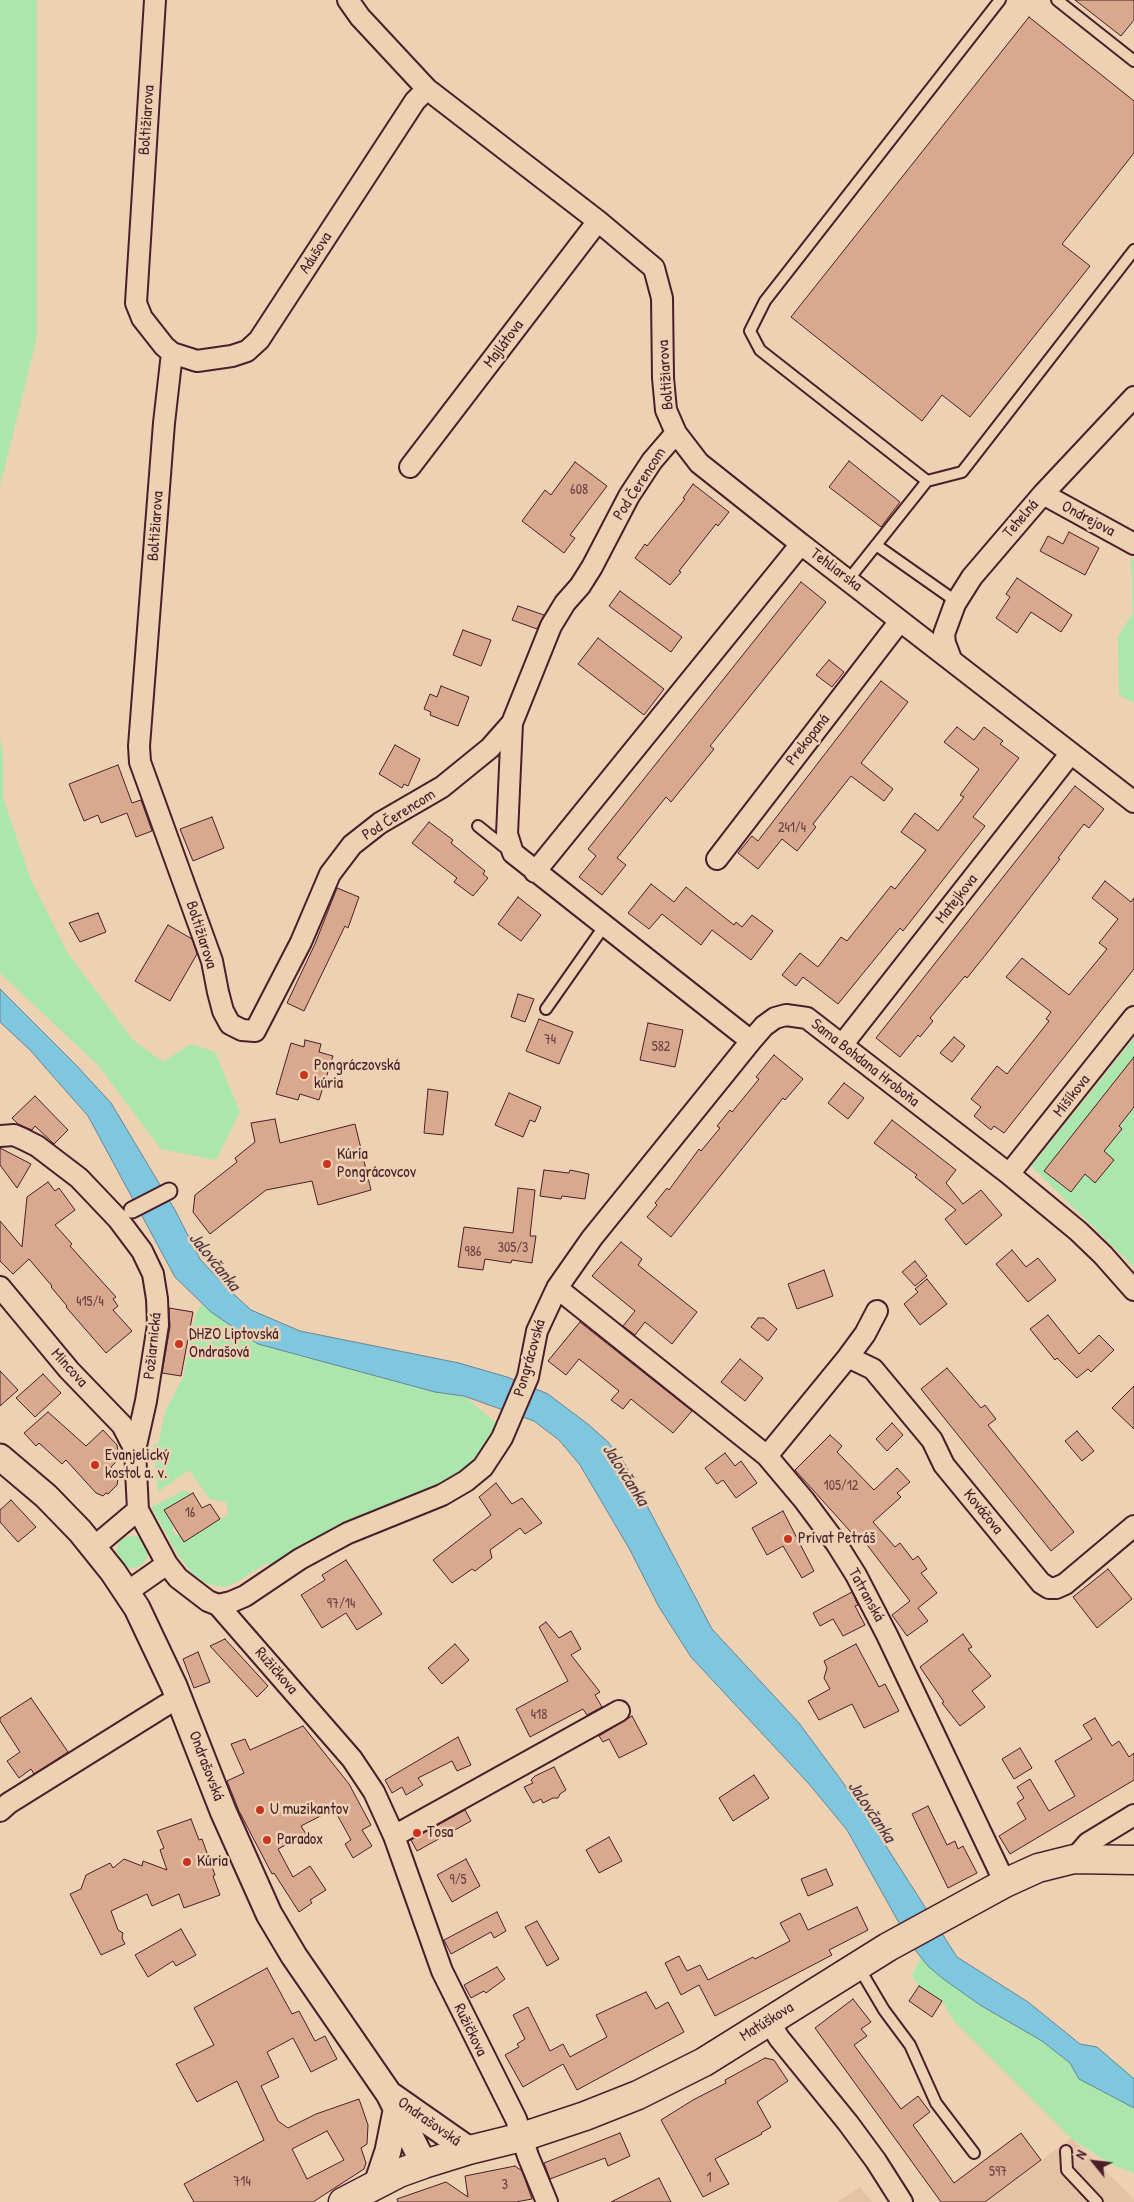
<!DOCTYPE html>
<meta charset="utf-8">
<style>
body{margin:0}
#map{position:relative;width:1134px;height:2202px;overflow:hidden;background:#ecd1b3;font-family:"Patrick Hand",sans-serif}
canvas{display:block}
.north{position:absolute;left:1069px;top:2137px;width:50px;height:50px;-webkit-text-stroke:4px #ecd1b3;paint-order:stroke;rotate:299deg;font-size:14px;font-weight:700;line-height:20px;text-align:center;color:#4a1f2b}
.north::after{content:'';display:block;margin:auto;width:18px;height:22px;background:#4a1f2b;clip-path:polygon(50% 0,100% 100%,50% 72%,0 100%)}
</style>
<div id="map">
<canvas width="1134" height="2202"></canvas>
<div class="north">N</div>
</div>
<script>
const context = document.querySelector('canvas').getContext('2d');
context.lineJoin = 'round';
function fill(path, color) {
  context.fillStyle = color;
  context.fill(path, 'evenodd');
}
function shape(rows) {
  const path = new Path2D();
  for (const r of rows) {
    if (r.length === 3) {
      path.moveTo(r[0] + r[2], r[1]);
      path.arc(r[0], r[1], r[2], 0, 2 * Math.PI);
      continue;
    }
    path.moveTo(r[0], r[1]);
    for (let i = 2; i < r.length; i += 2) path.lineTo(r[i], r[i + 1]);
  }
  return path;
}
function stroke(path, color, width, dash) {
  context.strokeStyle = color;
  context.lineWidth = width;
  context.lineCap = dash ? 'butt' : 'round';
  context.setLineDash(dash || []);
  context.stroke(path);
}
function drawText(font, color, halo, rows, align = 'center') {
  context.font = font + ' "Patrick Hand",sans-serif';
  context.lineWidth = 5;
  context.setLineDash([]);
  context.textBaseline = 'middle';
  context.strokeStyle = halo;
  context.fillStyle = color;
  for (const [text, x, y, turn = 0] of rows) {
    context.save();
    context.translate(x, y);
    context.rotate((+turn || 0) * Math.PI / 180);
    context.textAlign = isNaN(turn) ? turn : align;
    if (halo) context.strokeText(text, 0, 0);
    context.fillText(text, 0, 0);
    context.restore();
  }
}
fill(shape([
 [1071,2138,1134,2199,1134,2202,987,2202],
 [860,2187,872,2202,838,2202]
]), '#e3c2a6');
fill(shape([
 [0,0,37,0,37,337,0,486],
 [1131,558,1134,559,1134,703,1119,695,1118,636,1133,613],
 [0,737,3,755,3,797,31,880,68,954,133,1040,163,1062,191,1044,215,1052,240,1112,216,1160,161,1149,98,1065,0,973],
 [1134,1038,1134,1267,1031,1166],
 [202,1304,211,1312,258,1344,435,1392,464,1396,497,1424,479,1455,463,1470,434,1486,341,1523,269,1566,267,1563,235,1583,224,1587,207,1584,192,1573,178,1555,151,1507,183,1491,193,1493,165,1510,175,1526,172,1529,175,1535,179,1534,184,1542,229,1514,226,1502,210,1499,189,1470,158,1492,153,1445,158,1444,165,1412,183,1377,196,1314],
 [132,1552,16],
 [921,1957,942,1978,980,2005,1042,2041,1070,2063,1079,2079,1097,2047,1134,2077,1134,2173,1112,2165,1072,2139,954,2021,942,2001,919,1986,912,1975]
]), '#abe6ac');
const water = shape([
 [0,989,76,1065,111,1103,175,1210,200,1259,226,1287,251,1310,300,1331,459,1363,507,1377,548,1394,589,1425,608,1442,625,1464,712,1629,799,1723,861,1807,957,1957,1028,2002,1080,2044,1097,2047,1134,2079,1134,2108,1079,2079,1070,2063,1042,2041,980,2005,942,1978,928,1966,912,1946,847,1830,809,1784,691,1657,659,1607,630,1550,580,1465,559,1440,534,1421,464,1396,435,1392,258,1344,211,1312,175,1277,88,1116,30,1050,0,1022,0,989]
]);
fill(water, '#7ec7df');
stroke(water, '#698497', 1);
const building = shape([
 [1075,0,1134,0,1134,20,1121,36,1075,0],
 [1029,17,1134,101,1134,153,1062,244,1090,266,970,417,942,395,922,421,791,317,1029,17],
 [849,461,900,502,881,527,829,487,849,461],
 [575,462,607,486,570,535,575,538,564,553,522,521,545,490,551,495,575,462],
 [693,484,729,512,718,526,716,524,679,571,681,572,670,585,635,558,645,544,647,546,685,499,683,498,693,484],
 [1069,532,1099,548,1085,575,1040,551,1048,536,1063,544,1069,532],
 [1017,578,1072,615,1061,632,1031,612,1017,633,996,618,1010,597,1006,594,1017,578],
 [801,582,826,602,710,746,714,749,671,802,666,797,617,858,626,865,602,895,579,877,596,856,588,849,801,582],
 [620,591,682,637,671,652,609,606,620,591],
 [518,606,544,615,537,629,512,620,518,606],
 [463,630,491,640,481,666,453,655,463,630],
 [598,638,664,689,644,715,578,664,598,638],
 [829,660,844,672,832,687,816,675,829,660],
 [881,681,908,702,861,763,893,789,884,801,851,776,813,824,816,827,797,851,782,839,758,869,738,853,752,836,758,841,881,681],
 [441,686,469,697,458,726,430,715,431,712,424,709,430,694,437,697,441,686],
 [957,727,974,740,984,727,1003,741,1000,744,1019,758,973,817,985,826,903,931,900,928,838,1004,803,977,796,986,782,975,800,953,818,967,841,937,847,941,891,886,895,889,926,850,901,832,915,813,938,831,964,797,960,795,979,769,944,742,957,727],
 [395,745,420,759,408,786,404,784,402,788,379,774,395,745],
 [118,765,132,803,141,800,152,831,136,837,127,813,101,823,98,815,84,821,69,784,118,765],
 [1075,786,1104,809,1089,828,1084,824,1058,858,1060,859,991,948,967,978,965,976,930,1018,933,1021,920,1037,918,1035,900,1057,876,1038,1075,786],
 [212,817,224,848,193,861,180,829,212,817],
 [429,822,453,840,451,843,485,871,483,874,488,878,473,896,454,882,457,878,412,843,429,822],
 [1105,881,1131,902,1134,898,1134,969,1004,1133,994,1126,991,1130,974,1116,981,1107,971,1099,997,1066,1007,1074,1049,1021,1046,1019,1051,1012,1006,977,1022,958,1069,995,1107,949,1099,943,1118,919,1092,898,1105,881],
 [651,884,674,902,686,887,734,925,736,922,742,927,752,915,773,931,751,960,712,930,701,945,662,914,649,929,628,913,651,884],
 [337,888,359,897,348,928,345,926,304,1011,287,1003,315,944,337,888],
 [518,897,541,915,521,941,498,924,518,897],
 [98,913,106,932,80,942,69,923,98,913],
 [168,925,192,939,197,954,170,1001,135,981,168,925],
 [518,994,534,999,525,1022,511,1017,518,994],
 [539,1019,573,1032,559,1064,526,1051,539,1019],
 [648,1023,683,1030,675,1067,640,1060,648,1023],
 [954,1037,965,1046,952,1062,940,1053,954,1037],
 [305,1040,321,1044,319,1052,333,1056,319,1100,300,1094,298,1100,276,1094,291,1043,304,1047,305,1040],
 [774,1055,803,1079,785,1100,783,1098,671,1237,647,1217,657,1205,655,1203,667,1188,669,1190,699,1149,701,1151,720,1128,717,1126,730,1110,732,1112,759,1079,756,1077,774,1055],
 [1134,1057,1134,1107,1119,1126,1122,1129,1104,1151,1114,1160,1095,1183,1085,1174,1071,1192,1044,1171,1134,1057],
 [844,1083,864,1098,848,1119,828,1103,844,1083],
 [428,1089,448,1092,443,1135,424,1133,428,1089],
 [509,1093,541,1107,535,1122,530,1120,523,1137,495,1125,509,1093],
 [35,1096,68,1130,54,1144,35,1126,32,1130,18,1124,12,1118,35,1096],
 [275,1119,280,1143,355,1124,371,1190,318,1205,312,1181,266,1190,210,1234,193,1212,195,1195,237,1162,235,1158,255,1142,251,1123,275,1119],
 [892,1120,956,1170,946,1183,963,1204,981,1190,1002,1215,966,1245,945,1219,956,1210,915,1177,917,1175,874,1143,892,1120],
 [0,1148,31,1164,17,1188,0,1165,0,1148],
 [544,1170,569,1173,570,1170,589,1174,585,1199,562,1196,561,1199,540,1196,544,1170],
 [48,1182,55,1191,59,1188,75,1210,55,1225,72,1244,70,1246,116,1297,113,1299,118,1306,113,1310,132,1331,106,1353,66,1307,67,1306,51,1287,52,1286,29,1259,13,1274,0,1261,0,1221,22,1247,27,1197,48,1182],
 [518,1188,535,1190,530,1236,536,1236,532,1263,512,1260,511,1263,485,1259,483,1270,458,1267,464,1227,513,1233,518,1188],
 [621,1242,642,1259,638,1265,697,1312,672,1344,645,1322,635,1335,623,1326,635,1311,592,1276,621,1242],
 [1012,1250,1026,1267,1038,1258,1056,1280,1028,1302,996,1264,1012,1250],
 [915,1261,927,1276,915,1286,902,1272,915,1261],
 [824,1270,833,1296,797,1309,788,1284,824,1270],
 [927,1279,947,1304,920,1325,904,1304,918,1292,915,1289,927,1279],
 [169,1308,193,1312,181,1376,162,1373,170,1327,169,1308],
 [1048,1315,1079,1354,1099,1335,1114,1350,1091,1372,1088,1369,1077,1378,1057,1358,1055,1360,1030,1329,1048,1315],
 [758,1318,764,1318,777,1329,768,1341,751,1327,758,1318],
 [580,1322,692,1411,673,1433,631,1399,623,1409,611,1400,619,1391,579,1359,566,1375,548,1361,580,1322],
 [740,1359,763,1378,745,1401,721,1382,740,1359],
 [947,1368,981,1408,985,1405,996,1419,988,1425,1074,1532,1051,1551,921,1389,947,1368],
 [0,1371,18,1390,0,1406,0,1371],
 [43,1374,61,1393,35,1417,16,1398,43,1374],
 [1134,1386,1134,1429,1112,1408,1134,1386],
 [48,1412,86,1446,103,1430,117,1445,118,1452,112,1458,116,1462,111,1467,118,1479,117,1485,108,1494,106,1493,103,1496,96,1493,66,1460,62,1464,39,1443,36,1446,24,1433,48,1412],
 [892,1423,903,1435,887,1451,876,1439,892,1423],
 [1077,1431,1094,1451,1082,1461,1065,1441,1077,1431],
 [830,1435,842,1446,837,1452,874,1490,897,1468,910,1482,897,1493,901,1497,873,1522,895,1547,900,1543,913,1560,918,1556,927,1569,921,1573,937,1593,918,1608,928,1621,907,1636,892,1615,910,1601,861,1537,858,1540,795,1470,830,1435],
 [725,1453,735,1466,741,1461,757,1483,736,1498,723,1480,717,1484,705,1468,725,1453],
 [496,1483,512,1504,522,1498,542,1523,525,1534,520,1528,490,1550,492,1558,475,1571,472,1569,452,1583,433,1560,491,1515,479,1497,496,1483],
 [193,1493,202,1508,210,1504,220,1519,184,1542,164,1510,193,1493],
 [11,1500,36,1527,18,1542,0,1522,0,1510,11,1500],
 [783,1511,814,1571,802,1578,783,1546,767,1555,752,1528,783,1511],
 [346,1560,382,1614,357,1630,346,1613,322,1628,301,1595,325,1580,322,1575,346,1560],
 [1108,1569,1132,1599,1097,1628,1073,1597,1108,1569],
 [852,1592,858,1605,855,1606,865,1625,843,1636,833,1619,820,1626,813,1613,852,1592],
 [546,1622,559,1638,571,1631,581,1649,571,1655,600,1692,595,1695,602,1707,587,1715,583,1709,530,1737,516,1709,568,1681,539,1627,546,1622],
 [963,1634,972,1647,968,1649,991,1676,972,1691,985,1707,960,1726,942,1703,944,1702,920,1667,963,1634],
 [225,1639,268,1686,257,1697,210,1646,225,1639],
 [455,1644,469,1660,442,1684,428,1668,455,1644],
 [856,1644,879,1687,885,1684,899,1711,864,1728,852,1704,819,1720,808,1701,830,1689,824,1678,827,1668,824,1661,856,1644],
 [198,1652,210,1682,194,1688,183,1659,198,1652],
 [31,1698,68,1752,34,1774,31,1769,19,1778,7,1761,20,1752,0,1721,0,1718,31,1698],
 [632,1716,647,1744,619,1758,609,1739,603,1742,599,1736,632,1716],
 [1095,1718,1112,1746,1119,1741,1129,1757,1134,1753,1134,1780,1010,1854,999,1836,1026,1819,1017,1803,1024,1798,1017,1787,1030,1779,1049,1811,1075,1796,1055,1761,1092,1739,1083,1725,1095,1718],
 [303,1726,349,1784,371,1825,362,1830,372,1846,353,1858,345,1844,351,1840,334,1809,301,1826,306,1834,278,1849,293,1877,310,1866,326,1890,310,1900,312,1903,299,1912,274,1873,272,1874,239,1811,227,1781,244,1773,231,1744,245,1739,250,1750,303,1726],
 [458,1737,471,1765,457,1771,452,1761,418,1778,423,1785,406,1795,402,1787,392,1793,385,1780,458,1737],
 [1020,1748,1032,1768,1014,1779,1002,1759,1020,1748],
 [554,1767,566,1790,560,1794,558,1798,553,1798,543,1803,541,1799,533,1803,524,1787,533,1783,531,1780,535,1776,554,1767],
 [754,1775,769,1798,733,1821,719,1798,754,1775],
 [928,1806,947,1845,955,1841,958,1849,963,1846,977,1873,948,1888,912,1814,928,1806],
 [465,1810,471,1821,417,1851,411,1840,465,1810],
 [191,1819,199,1840,202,1839,215,1875,213,1876,220,1895,184,1908,179,1894,152,1906,147,1894,111,1911,118,1930,123,1933,122,1938,125,1944,101,1955,70,1894,81,1889,86,1875,110,1863,113,1868,124,1859,142,1866,143,1861,167,1870,160,1850,164,1848,157,1831,191,1819],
 [609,1837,622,1861,599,1873,586,1850,609,1837],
 [466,1859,480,1886,452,1902,437,1875,466,1859],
 [826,1869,833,1885,808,1896,801,1879,826,1869],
 [857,1907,868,1930,829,1950,832,1955,715,2016,699,1985,681,1995,665,1963,679,1956,687,1971,700,1965,708,1980,753,1957,755,1959,790,1941,780,1923,800,1913,808,1930,857,1907],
 [497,1912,506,1931,494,1938,491,1932,451,1954,444,1940,497,1912],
 [537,1921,559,1959,547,1966,525,1927,537,1921],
 [181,1929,196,1955,176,1966,173,1961,148,1977,135,1955,181,1929],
 [497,1967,505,1979,486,1993,484,1991,471,1998,464,1985,497,1967],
 [267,1968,292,2014,299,2011,315,2041,325,2036,337,2059,311,2072,293,2038,267,2052,279,2077,261,2086,278,2121,288,2128,316,2114,359,2099,368,2125,367,2144,361,2148,366,2163,364,2169,313,2202,194,2202,184,2184,264,2140,237,2081,197,2102,176,2064,214,2045,194,2008,267,1968],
 [327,2131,344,2160,307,2179,292,2149,327,2131],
 [919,1986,942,2001,932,2017,909,2001,919,1986],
 [646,1992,656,2009,668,2002,684,2032,577,2090,563,2064,523,2087,505,2055,519,2047,517,2044,525,2039,513,2015,528,2007,550,2051,563,2044,570,2057,607,2037,596,2015,646,1992],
 [853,1999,871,2022,861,2029,867,2036,854,2045,901,2109,918,2096,930,2112,913,2125,954,2183,1021,2133,1041,2160,985,2202,941,2202,815,2028,853,1999],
 [765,2058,774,2060,788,2081,757,2102,771,2127,761,2133,762,2134,715,2159,729,2184,703,2197,661,2120,693,2100,726,2083,725,2080,765,2058],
 [620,2133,630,2156,608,2166,605,2158,550,2179,544,2163,620,2133],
 [515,2166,522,2171,532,2199,516,2202,398,2202,397,2199,446,2182,468,2197,465,2176,515,2166],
 [659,2178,671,2202,611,2202,659,2178]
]);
fill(building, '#d8a98f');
stroke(building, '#4a1f2b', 1);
const service = shape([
 [1057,0,1134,61],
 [927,481,760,350,750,331,765,301,1000,0],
 [876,545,957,602],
 [849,579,927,481,962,472,1134,250],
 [478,826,508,850],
 [546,1009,605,925],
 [858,1966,884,2010,910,2045,936,2103,974,2153],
 [1066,2151,1067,2170,1097,2202]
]);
const pedestrian = shape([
 [132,1210,169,1191]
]);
const minor = shape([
 [155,0,136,303,142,318,164,346,172,353,197,361,232,356,247,351,259,340,415,101,427,89],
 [348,0,360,17,427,89,598,221,654,268,662,298,663,378,666,410,676,433,699,463,801,544],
 [172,353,164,423,139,746,140,762,212,961,218,992,223,1011,230,1024,242,1030,255,1031,301,942,330,874,352,845,380,823,442,787,490,748,512,723],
 [676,433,652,461,629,496,592,567,580,586,565,603,551,626,512,723,507,834,513,853,751,1041,764,1026,775,1018,786,1015,807,1018,1009,1174,1078,1231,1103,1255,1134,1290],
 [410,467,598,221],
 [1043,494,1134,544],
 [951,659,945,643,944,634,955,604,972,577,1043,494,1134,397],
 [717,859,900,621],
 [535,872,801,544,1134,802],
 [842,1045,1071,753],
 [0,1136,14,1135,23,1139,37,1146,79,1178,118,1219,142,1251,153,1274,157,1299,158,1325,146,1401,135,1450,138,1510,167,1564,178,1578,208,1601,218,1605,352,1759,374,1792,394,1836,619,1711],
 [1009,1174,1134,1017],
 [0,1287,69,1370,122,1425,135,1450],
 [557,1288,767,1456,804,1500,836,1543,856,1575,887,1635,1005,1883],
 [848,1357,873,1369,932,1440,944,1465,1041,1583,1049,1588,1056,1588,1065,1584,1134,1526],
 [767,1456,848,1357,865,1334,877,1311],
 [94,1547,138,1510],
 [127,1592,167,1564],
 [218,1605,231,1602,245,1596,300,1559,348,1533,442,1495,466,1481,483,1467,502,1438,528,1377,537,1331,557,1288,592,1238,751,1041],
 [0,1811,9,1803,166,1705,179,1699],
 [394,1836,442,1971,516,2119,528,2156,547,2202],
 [1074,1859,1088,1843,1134,1815],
 [769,2021,779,2038,848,2123,876,2161,902,2202]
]);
const tertiary = shape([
 [0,1457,46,1496,80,1531,113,1572,137,1608,174,1686,223,1811,269,1914,294,1956,389,2094,424,2164],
 [389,2094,469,2150],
 [377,2184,388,2151,396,2111]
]);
const secondary = shape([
 [343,2202,399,2173,424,2164,469,2150,522,2137,585,2116,638,2095,704,2062,888,1947,1005,1883,1038,1868,1074,1859,1134,1860]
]);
stroke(service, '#4a1f2b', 14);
stroke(pedestrian, '#4a1f2b', 19);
stroke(minor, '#4a1f2b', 24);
stroke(tertiary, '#4a1f2b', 29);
stroke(secondary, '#4a1f2b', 31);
stroke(service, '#ecd1b3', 10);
stroke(pedestrian, '#ecd1b3', 15);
stroke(minor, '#ecd1b3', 20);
stroke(tertiary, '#ecd1b3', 25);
stroke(secondary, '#ecd1b3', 28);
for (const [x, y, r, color] of [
 [304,1075,5,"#c8321e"],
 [327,1164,5,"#c8321e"],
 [179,1344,5,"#c8321e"],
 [95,1465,5,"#c8321e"],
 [788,1539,5,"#c8321e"],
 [260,1810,5,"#c8321e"],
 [417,1833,5,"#c8321e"],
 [267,1840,5,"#c8321e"],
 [187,1862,5,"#c8321e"]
]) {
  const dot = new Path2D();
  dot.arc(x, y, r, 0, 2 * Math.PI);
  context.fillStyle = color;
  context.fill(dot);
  stroke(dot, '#ecd1b3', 2);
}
drawText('14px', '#6e4244', null, [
 ["608",579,490],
 ["241/4",792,828],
 ["74",550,1040],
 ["582",661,1047],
 ["305/3",513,1248],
 ["986",473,1252],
 ["415/4",90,1302],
 ["105/12",841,1486],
 ["16",190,1513],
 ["97/14",341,1604],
 ["418",539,1715],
 ["9/5",458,1880],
 ["597",998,2172],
 ["1",709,2178],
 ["714",242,2182],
 ["3",505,2185]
]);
drawText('16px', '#4a1f2b', '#ecd1b3', [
 ["Boltižiarova",147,120,-86],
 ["Adušova",316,253,-57],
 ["Majlátova",504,344,-53],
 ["Boltižiarova",666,375,-94],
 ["Pod Čerencom",640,484,-57],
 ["Tehelná",1021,519,-49],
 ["Ondrejova",1088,519,28],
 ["Boltižiarova",156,526,-86],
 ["Tehliarska",836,570,37],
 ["Prekopaná",808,740,-52],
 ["Pod Čerencom",399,815,-32],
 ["Matejkova",957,899,-52],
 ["Boltižiarova",201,935,72],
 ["Sama Bohdana Hroboňa",865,1063,38],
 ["Mišíkova",1072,1096,-52],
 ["Požiarnická",153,1346,-84],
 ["Pongrácovská",530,1358,-74],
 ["Mincova",69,1368,48],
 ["Kováčova",983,1512,51],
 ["Tatranská",866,1595,61],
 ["Ružičkova",276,1671,49],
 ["Ondrašovská",206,1766,69],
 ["Matúškova",767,2022,-32],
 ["Ružičkova",470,2030,64],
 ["Ondrašovská",429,2122,35]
]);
drawText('16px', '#4a1f2b', '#ecd1b3', [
 ["Pongráczovská",314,1066],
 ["kúria",314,1084],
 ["Kúria",337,1155],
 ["Pongrácovcov",337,1173],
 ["DHZO Liptovská",189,1335],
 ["Ondrašová",189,1353],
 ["Evanjelický",105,1456],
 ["kostol a. v.",105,1474],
 ["Privat Petráš",798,1539],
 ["U muzikantov",270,1810],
 ["Tosa",427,1833],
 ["Paradox",277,1840],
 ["Kúria",197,1862]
], 'left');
drawText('italic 18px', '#523846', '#ecd1b3', [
 ["Jalovčanka",214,1262,51],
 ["Jalovčanka",625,1475,57],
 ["Jalovčanka",871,1812,56]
]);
</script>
